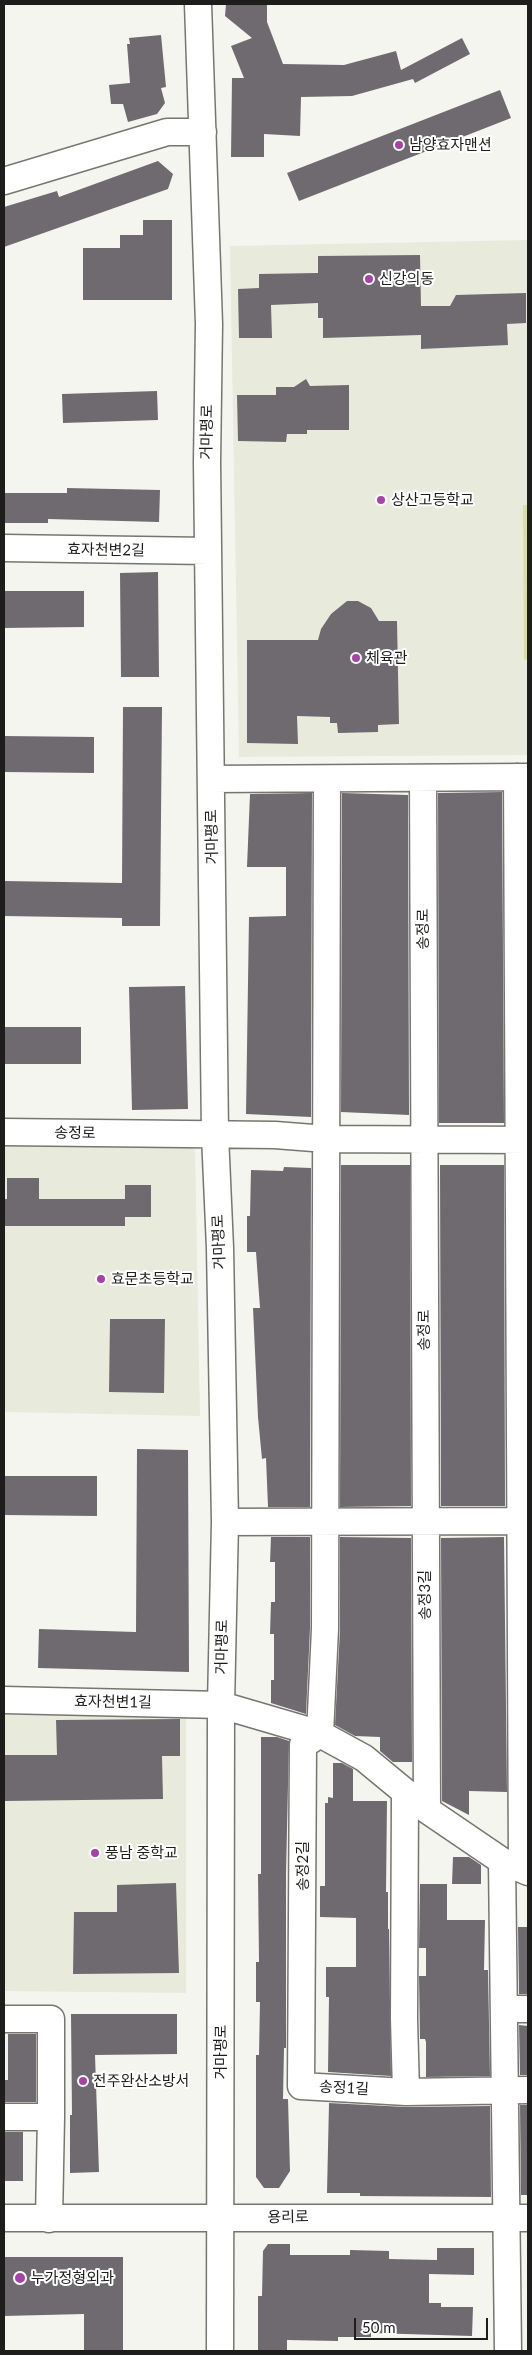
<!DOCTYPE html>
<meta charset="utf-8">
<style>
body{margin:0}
#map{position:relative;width:532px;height:2355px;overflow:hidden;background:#f4f5ef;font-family:Lato,sans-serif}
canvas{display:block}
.frame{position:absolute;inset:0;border:5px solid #1d1d1b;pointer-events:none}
.scale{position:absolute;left:354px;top:2318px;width:134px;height:22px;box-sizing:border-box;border:2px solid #1d1d1b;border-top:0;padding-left:6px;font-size:15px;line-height:18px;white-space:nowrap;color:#1d1d1b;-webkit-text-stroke:4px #fff;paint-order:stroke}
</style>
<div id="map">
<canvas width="532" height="2355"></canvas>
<div class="frame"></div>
<div class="scale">50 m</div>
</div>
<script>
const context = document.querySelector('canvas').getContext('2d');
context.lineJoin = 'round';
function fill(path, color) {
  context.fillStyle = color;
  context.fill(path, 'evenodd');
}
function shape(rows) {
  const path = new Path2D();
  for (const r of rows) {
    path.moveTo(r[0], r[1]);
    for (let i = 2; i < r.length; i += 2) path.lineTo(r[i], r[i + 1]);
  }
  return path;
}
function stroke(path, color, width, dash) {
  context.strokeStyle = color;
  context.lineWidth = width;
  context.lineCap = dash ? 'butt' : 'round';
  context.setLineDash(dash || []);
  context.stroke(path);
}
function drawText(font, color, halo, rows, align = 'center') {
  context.font = font + ' Lato,"Noto Sans KR",sans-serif';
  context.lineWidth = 4;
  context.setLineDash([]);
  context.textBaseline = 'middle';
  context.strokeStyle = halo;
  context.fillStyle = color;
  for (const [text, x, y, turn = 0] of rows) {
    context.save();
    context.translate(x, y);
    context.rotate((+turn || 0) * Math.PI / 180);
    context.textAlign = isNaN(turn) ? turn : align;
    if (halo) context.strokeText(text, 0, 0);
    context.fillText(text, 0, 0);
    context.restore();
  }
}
fill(shape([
 [528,240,528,755,239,757,230,246],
 [4,1143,195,1146,200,1416,4,1412],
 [4,1715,186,1715,186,1993,4,1991]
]), '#e8eadc');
fill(shape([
 [523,505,528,505,528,659,524,660]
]), '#d8df9f');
fill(shape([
 [226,4,267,4,267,22,283,64,344,65,396,51,401,70,462,38,470,54,415,83,413,79,352,96,301,97,300,136,264,134,264,157,231,157,232,78,244,78,231,46,252,38,225,16],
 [161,35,166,87,161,88,165,103,157,114,128,122,123,104,111,104,109,85,130,83,127,44,130,44,129,38],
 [500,90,511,118,299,201,287,173],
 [158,161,173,174,168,189,4,247,4,207,57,191,59,197],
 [143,220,172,220,172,300,83,300,83,248,120,248,120,235,143,235],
 [420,255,421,306,450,306,456,295,526,293,526,323,507,324,508,345,421,349,421,335,323,338,323,318,318,318,318,303,271,305,272,338,239,338,238,289,259,288,259,274,318,273,318,256],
 [306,379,310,386,349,385,349,430,307,430,307,434,287,434,286,442,238,441,237,395,276,395,276,387,294,387],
 [157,391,158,420,63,423,62,394],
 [67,488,160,490,159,522,48,519,48,523,4,523,4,493,67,493],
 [158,572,159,677,121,677,120,573],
 [4,591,84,591,84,627,4,628],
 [347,601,358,601,371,608,379,621,397,621,399,724,378,725,378,732,338,733,337,723,330,723,330,717,297,716,298,744,247,743,247,640,318,640,321,629,331,614],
 [123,707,162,707,160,926,122,926,122,918,4,916,4,881,122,883],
 [4,736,94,737,94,773,4,772],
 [502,792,504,1123,439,1123,438,793],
 [312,793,311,1117,246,1114,249,917,286,916,286,867,247,867,250,794],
 [342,793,408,795,409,1115,341,1112],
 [185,986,188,1109,132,1110,129,987],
 [4,1027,81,1027,81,1064,4,1064],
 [341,1165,410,1165,411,1506,340,1507],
 [440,1165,504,1165,505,1506,441,1506],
 [284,1167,311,1168,310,1507,268,1507,266,1458,262,1459,258,1417,253,1308,260,1308,256,1252,247,1252,247,1216,250,1216,251,1170,283,1171],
 [7,1178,39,1178,39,1199,125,1199,125,1185,151,1185,151,1217,125,1217,125,1226,4,1226,4,1199,7,1199],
 [110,1319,165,1319,164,1393,109,1392],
 [137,1449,188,1450,189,1672,38,1668,39,1629,136,1632],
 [4,1476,97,1476,97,1516,4,1515],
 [271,1537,310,1537,310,1629,306,1714,271,1703,271,1680,274,1680,274,1634,270,1634,271,1602,275,1602,275,1562,270,1562],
 [340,1537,411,1538,412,1762,393,1762,380,1751,380,1737,355,1736,335,1725,340,1630],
 [504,1537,507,1792,469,1791,469,1815,442,1801,441,1538],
 [180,1719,180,1756,162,1756,163,1799,4,1801,5,1755,57,1755,56,1720],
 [261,1737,277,1737,289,1741,286,1874,286,2048,284,2048,283,2099,288,2099,290,2171,279,2188,264,2188,256,2177,256,2055,259,2055,260,2002,256,2002,256,1962,259,1962,258,1874,261,1874],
 [333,1763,342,1763,353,1769,353,1801,387,1801,386,1892,388,1892,388,1929,389,1929,391,2076,328,2072,329,1997,326,1997,326,1967,356,1967,356,1918,320,1917,320,1886,325,1886,325,1803,328,1803,328,1797,333,1798],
 [453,1857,469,1857,481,1865,481,1884,452,1884],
 [176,1883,179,1973,73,1974,74,1912,117,1912,117,1885],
 [420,1884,447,1884,447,1920,485,1920,484,1970,488,1970,490,2076,426,2077,426,2042,425,2039,420,2039,419,1976,426,1976,426,1948,419,1948],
 [518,1927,528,1927,528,1994,519,1994],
 [71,2014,177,2014,177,2054,95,2055,99,2172,70,2173,70,2115,72,2115],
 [519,2025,528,2026,528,2075,520,2075],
 [8,2034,36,2034,36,2102,4,2102,4,2080,8,2080],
 [329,2103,406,2107,490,2106,491,2197,360,2196,360,2193,327,2193],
 [520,2105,528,2105,528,2195,521,2195],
 [4,2132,23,2132,23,2181,4,2181],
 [268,2244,290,2244,290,2255,350,2255,350,2250,389,2251,389,2259,437,2260,437,2248,474,2248,474,2275,429,2274,429,2303,441,2303,441,2307,473,2307,472,2336,371,2333,371,2337,338,2337,338,2341,287,2340,287,2351,258,2351,258,2296,262,2296,263,2251],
 [4,2257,123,2257,123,2351,84,2351,84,2314,4,2316]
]), '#6f6a6f');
const minor = shape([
 [198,4,209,324,207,462,215,1135,220,1248,225,1522,221,1705,220,2351],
 [4,181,167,132,203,132],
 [4,548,208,551],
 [517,777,522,1869],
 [423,778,427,1810],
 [211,779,528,777],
 [327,779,325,1629,320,1734,303,1745,301,2086,406,2092,528,2090],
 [4,1132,275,1135,326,1139,528,1140],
 [225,1522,528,1521],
 [4,1700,221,1705,320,1734,364,1758,427,1810,502,1861,528,1872],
 [405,1794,404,2019,406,2092],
 [502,1861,508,2351],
 [504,2009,528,2009],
 [4,2019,51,2019,51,2117],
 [4,2117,51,2117,49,2219],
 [4,2218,528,2218]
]);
stroke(minor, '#767671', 29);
stroke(minor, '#fff', 26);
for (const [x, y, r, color] of [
 [399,145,5,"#a743a8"],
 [369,279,5,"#a743a8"],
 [381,500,5,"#a743a8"],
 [356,658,5,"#a743a8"],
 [101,1279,5,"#a743a8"],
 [95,1853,5,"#a743a8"],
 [83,2081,5,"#a743a8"],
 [20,2278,6,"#a743a8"]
]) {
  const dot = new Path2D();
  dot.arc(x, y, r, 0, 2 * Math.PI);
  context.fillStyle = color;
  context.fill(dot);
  stroke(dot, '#fff', 2);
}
drawText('15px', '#1d1d1b', '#fff', [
 ["남양효자맨션",409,145],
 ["신강의동",379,279],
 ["상산고등학교",391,500],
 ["체육관",366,658],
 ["효문초등학교",111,1279],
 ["풍남 중학교",105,1853],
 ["전주완산소방서",93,2081],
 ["누가정형외과",31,2278]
], 'left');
drawText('15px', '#1d1d1b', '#fff', [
 ["거마평로",207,432,-89],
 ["효자천변2길",106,550,1],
 ["거마평로",212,837,-91],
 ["송정로",423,929,-90],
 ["송정로",75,1133,1],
 ["거마평로",219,1242,-92],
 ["송정로",424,1330,-90],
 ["송정3길",425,1595,-90],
 ["거마평로",222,1647,-89],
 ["효자천변1길",113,1702,1],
 ["송정2길",303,1866,-90],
 ["거마평로",221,2052,-90],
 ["송정1길",344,2088,3],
 ["용리로",288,2217,-1]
]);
</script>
